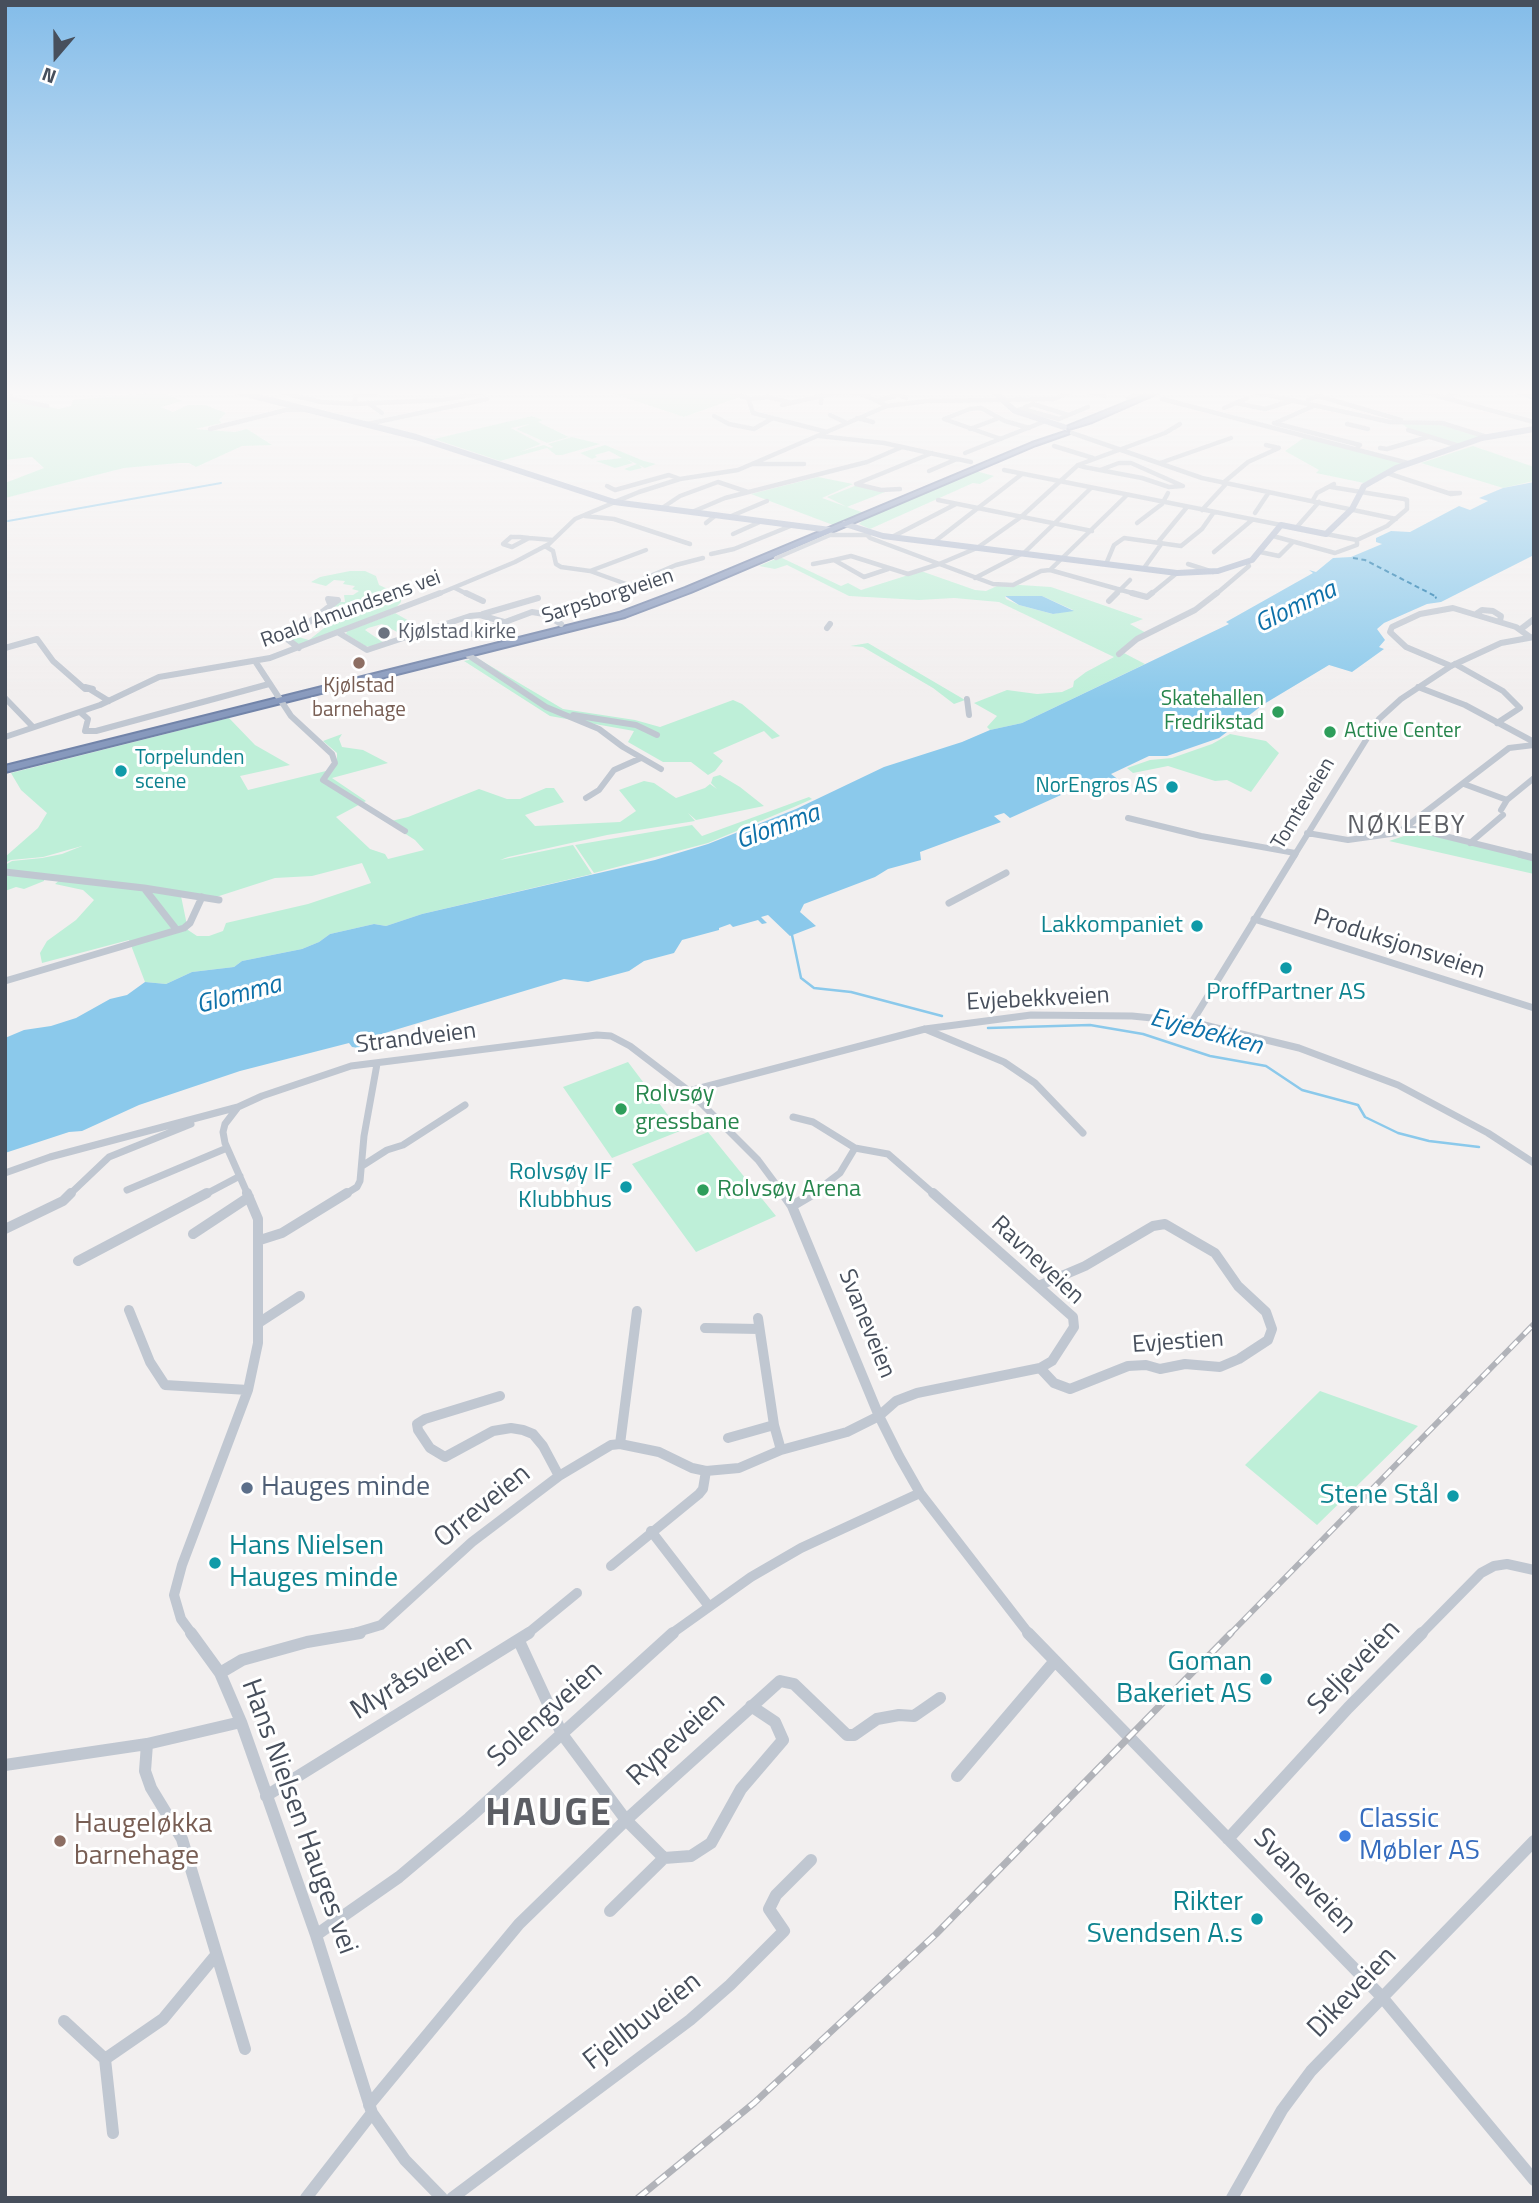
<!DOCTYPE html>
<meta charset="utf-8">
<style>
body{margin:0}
#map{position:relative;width:1539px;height:2203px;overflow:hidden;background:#f2efef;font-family:"Titillium Web",sans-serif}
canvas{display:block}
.frame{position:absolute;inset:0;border:7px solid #474f5c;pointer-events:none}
.north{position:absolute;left:21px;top:21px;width:70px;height:70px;-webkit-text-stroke:5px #fff;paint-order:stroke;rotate:200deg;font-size:19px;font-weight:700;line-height:28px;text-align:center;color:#474f5c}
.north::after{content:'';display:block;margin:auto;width:24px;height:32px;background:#474f5c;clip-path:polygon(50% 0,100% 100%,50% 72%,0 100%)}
</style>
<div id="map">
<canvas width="1539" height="2203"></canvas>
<div class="frame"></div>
<div class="north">N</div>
</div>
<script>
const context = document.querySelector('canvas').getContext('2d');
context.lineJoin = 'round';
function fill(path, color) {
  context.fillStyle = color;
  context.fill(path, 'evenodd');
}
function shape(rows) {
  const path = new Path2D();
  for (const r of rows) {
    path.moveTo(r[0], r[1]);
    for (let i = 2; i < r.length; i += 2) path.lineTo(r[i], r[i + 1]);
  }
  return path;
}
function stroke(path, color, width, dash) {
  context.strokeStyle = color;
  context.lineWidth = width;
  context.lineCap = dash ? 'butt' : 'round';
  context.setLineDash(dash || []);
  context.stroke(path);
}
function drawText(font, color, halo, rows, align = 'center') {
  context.font = font + ' "Titillium Web",sans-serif';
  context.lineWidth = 6;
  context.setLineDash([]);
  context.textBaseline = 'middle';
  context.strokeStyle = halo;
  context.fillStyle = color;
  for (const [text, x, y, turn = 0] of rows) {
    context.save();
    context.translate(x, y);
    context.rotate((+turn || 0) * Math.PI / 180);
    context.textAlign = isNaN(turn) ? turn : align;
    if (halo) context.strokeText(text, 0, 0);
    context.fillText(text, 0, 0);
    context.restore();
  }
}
fill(shape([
 [161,392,182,401,161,407,173,412,188,405,205,405,226,413,219,420,222,423,195,429,235,432,247,429,272,445,242,446,196,467,189,463,179,463,124,468,5,498,5,483,44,468,32,457,5,460,5,396,58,409,71,406,73,400],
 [609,392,729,392,742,396,684,417],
 [532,416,543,420,538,422,569,437,547,443,516,429,530,424,511,428,541,444,519,452,544,445,551,448,553,447,548,444,572,437,600,444,562,455,556,455,547,448,500,461,434,439],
 [1432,422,1480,437,1459,444,1412,431,1402,424],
 [1305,437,1406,463,1364,483,1316,473,1319,470,1285,451],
 [605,445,644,461,656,464,645,468,639,465,642,468,630,471,624,469,637,464,626,459,633,463,615,468,596,461,622,458,609,451,595,455,597,457,592,459,580,453],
 [1473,446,1534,467,1534,481,1503,488,1421,463],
 [976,471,994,476,980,484,973,483,870,529,859,524,866,517],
 [818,477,853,484,822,498,867,514,833,525,751,494],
 [857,485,885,492,847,507,827,497],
 [780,557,841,586,848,583,861,590,921,571,975,590,986,591,997,586,1020,585,1051,587,1143,619,1130,624,1148,634,1122,652,1145,664,1022,723,990,730,987,727,997,716,974,703,1007,690,1037,694,1062,692,1073,687,1074,681,1086,672,1114,657,999,602,954,598,919,600,849,596,787,565,775,569,759,566],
 [1005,596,1042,596,1073,610,1053,614,1019,605,1006,599],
 [350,571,365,571,376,576,379,585,401,595,401,602,392,612,301,646,290,639,295,636,309,640,328,625,311,621,339,602,345,602,344,595,353,595,359,591,352,589,355,586,343,584,345,581,334,580,326,586,311,582,320,577],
 [395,613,418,626,399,633,382,624,368,628,365,630,384,643,371,647,365,646,346,634,347,631],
 [868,643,965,700,954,704,933,688,863,647,850,646],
 [477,658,563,709,635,720,660,727,733,700,742,704,780,736,772,739,764,731,713,753,723,761,715,771,708,775,691,762,663,762,628,742,634,731,550,716,464,661],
 [229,718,255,745,290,765,240,776,248,790,330,770,337,758,337,753,323,741,342,734,339,739,342,747,363,750,388,763,332,778,366,801,336,817,370,849,385,854,388,859,424,850,415,840,387,822,408,817,479,789,507,799,520,799,546,788,554,788,564,802,525,815,535,826,620,822,636,811,619,790,644,781,654,783,676,798,705,788,710,784,717,789,711,783,713,777,720,775,740,787,764,806,696,820,688,813,695,821,607,835,508,857,500,860,573,845,592,874,422,914,386,926,374,924,330,934,319,942,302,949,242,961,234,967,192,972,166,984,145,982,129,940,42,963,40,953,47,941,76,920,94,900,83,890,55,884,61,879,45,876,44,881,24,889,16,887,5,891,5,865,12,861,42,858,62,854,82,846,43,857,11,860,5,863,5,857,38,828,47,813,21,790,11,773],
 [362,863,371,883,308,904,226,923,223,931,209,936,197,936,188,930,181,896,216,897,275,878,312,876],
 [1230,734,1266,741,1279,753,1251,792,1227,780,1215,781,1168,766,1133,773,1127,768,1150,760,1172,758,1212,744],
 [809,797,812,799,794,807,708,843,594,873,575,845,692,825,702,836],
 [1419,831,1534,858,1534,874,1389,841],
 [628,1062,680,1131,612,1158,563,1087],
 [708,1132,776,1216,696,1252,632,1164],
 [1320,1391,1418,1426,1317,1525,1245,1465]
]), '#beefd8');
fill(shape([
 [1534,482,1534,555,1441,602,1427,604,1384,623,1377,629,1385,640,1379,647,1384,649,1352,672,1329,665,1264,704,1219,738,1167,756,1149,756,1111,774,1124,784,1098,790,1089,786,1081,786,1010,818,1004,813,994,816,1001,822,920,852,921,860,888,869,875,877,804,904,800,912,816,926,790,936,768,915,761,917,767,923,762,924,758,920,733,927,730,924,719,928,719,930,682,940,674,953,644,961,629,971,588,982,564,979,365,1039,359,1048,352,1047,349,1043,240,1071,139,1105,82,1131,69,1132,5,1153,5,1038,24,1030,51,1026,76,1018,110,999,127,995,145,982,166,984,192,972,234,967,242,961,302,949,319,942,330,934,374,924,386,926,422,914,655,860,708,844,796,809,884,767,962,742,990,730,1022,723,1229,624,1226,622,1313,573,1309,570,1316,572,1333,558,1351,557,1382,544,1376,542,1376,538,1391,531,1410,532,1459,506,1470,510,1488,501,1479,498,1503,488],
 [1005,596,1042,596,1074,611,1053,614,1019,605]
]), '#8bc9eb');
stroke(shape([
 [1514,392,1534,399],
 [8,521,221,483]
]), '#8bc9eb', 2);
stroke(shape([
 [792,935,801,978,814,988,851,992,942,1016],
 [988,1028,1090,1025,1143,1034,1210,1056,1266,1066,1302,1090,1358,1105,1365,1117,1398,1133,1429,1141,1479,1147]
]), '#8bc9eb', 2.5);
stroke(shape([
 [1353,558,1365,560,1437,597,1435,598]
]), '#0e71a9', 2, [5, 3.5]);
const highway = shape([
 [1152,392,1160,392,1092,422,1069,429,1066,427,1152,392],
 [1065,432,1070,433,1036,445,691,592,625,617,5,772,5,766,619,613,685,588,1032,443,1065,432]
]);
stroke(highway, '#7284a9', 4);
stroke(shape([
 [10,392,12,399,47,406],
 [280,392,321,402,354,404,442,400,485,392],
 [729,392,748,398,753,413,827,432],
 [847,392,864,395],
 [870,392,864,395,877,401],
 [1088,392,1105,396],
 [1254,392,1390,422,1442,423,1487,437],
 [1423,392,1534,422],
 [1522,392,1534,396],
 [1128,398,1140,393],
 [1247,398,1236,403,1265,409,1294,400],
 [1444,398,1459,392],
 [749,399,768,397,788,402],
 [1162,399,1408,463],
 [1308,400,1318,396,1401,420],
 [368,403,382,413],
 [821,403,821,396,844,392],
 [354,404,356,395,375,395],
 [782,405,821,396],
 [887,406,877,401,898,395,906,398],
 [1025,407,1033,404,1068,415],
 [1224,408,1236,403],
 [1015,411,1022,409,1059,419,1088,407],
 [830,415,847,423],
 [714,416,729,424,754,429,773,418],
 [857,418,873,422],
 [1274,423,1360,445,1356,449],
 [1275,423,1316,405],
 [367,424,487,399],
 [1347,424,1368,429],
 [210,429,286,410,311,410],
 [970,429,999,418],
 [1408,430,1459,446],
 [1072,433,1202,478,1396,519],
 [819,436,884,443,971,462],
 [1001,439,944,419,970,409,981,408,1005,421,1029,428],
 [1054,446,1093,458],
 [1380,448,1387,449,1428,437],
 [965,453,1043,422],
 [1160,463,1231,438],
 [753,464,804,464],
 [1078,465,1084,467,1142,478,1169,487,1183,486,1131,463,1119,463,1100,470],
 [1004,470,1281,525],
 [929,471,957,459],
 [1387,473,1451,494,1460,493,1448,493],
 [1223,483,1248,462,1279,448,1266,445],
 [856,484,932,453],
 [856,484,881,490,900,489],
 [607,486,615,490,669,475,680,479],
 [639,492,680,479,738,470,887,406,927,401,1054,399,1071,392],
 [938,500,1092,531],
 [1313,500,1317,493,1334,484],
 [662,508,680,496,718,482,748,492],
 [1202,510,1226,484],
 [692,512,725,498,867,462,902,447],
 [1255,513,1269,492],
 [585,516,614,519,690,544],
 [729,517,767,501],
 [706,523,716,515],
 [1137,523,1162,504,1168,493],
 [1296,528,1319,502],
 [871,533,867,535,870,538,993,584,1013,585,1041,571,1050,570],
 [733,534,762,521],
 [1326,534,1357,540],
 [1273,536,1335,553,1357,545,1357,540,1387,526,1407,509,1407,500,1404,499,1331,487],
 [511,537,520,537,529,538,512,547,503,544,511,537],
 [892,537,956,504],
 [529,538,553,540],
 [1159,541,1187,507],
 [934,542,1022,474],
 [545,546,553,551,556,564,561,567,590,571,629,585,603,595],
 [1214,552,1252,520],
 [1260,552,1279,556,1293,542],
 [711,554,734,549,793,525],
 [776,558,830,535,867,535],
 [813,564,834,560],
 [1106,564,1114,545,1124,538,1181,546,1202,529,1214,512],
 [1188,564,1213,572],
 [1144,568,1162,543],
 [888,569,864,577,834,560,851,556,908,574,939,564,977,548,1021,517,1078,465,1165,433,1180,424],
 [1050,570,1139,595],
 [1050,570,1127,495],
 [590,571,646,550],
 [975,578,1025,552,1091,488],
 [629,585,676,565,703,558],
 [455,588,469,595],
 [436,595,515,562,549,544,575,519,639,492,614,502],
 [1115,595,1130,580],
 [1150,595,1177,573],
 [1215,595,1249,566,1247,563]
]), '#c0c7d1', 4.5);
stroke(shape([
 [466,593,483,601],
 [1132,593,1147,597,1152,593],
 [602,595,608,593],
 [1109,601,1117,593],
 [483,614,538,598],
 [1476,614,1482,610,1493,611,1501,616,1500,621],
 [827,628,830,624],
 [1521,629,1534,619],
 [426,631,445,637,473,634,532,612,544,614,561,624],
 [339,633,367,650,470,616,480,615,504,622],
 [5,648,37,639,53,661,85,689,93,689,85,687],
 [299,648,287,639,338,600,328,599,330,604],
 [1119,654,1137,639,1195,610,1217,593],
 [468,655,546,707,599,729,623,747,661,769],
 [255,661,291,716,332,754,335,763,323,780,405,831],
 [1455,664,1503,691,1520,708,1497,723],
 [1451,666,1406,647,1390,632,1392,627,1420,614,1453,608,1516,627,1530,637],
 [1418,687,1465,705,1534,742],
 [91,690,109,701],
 [5,698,33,727],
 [967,699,969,715],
 [80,712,88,719,85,731,96,731,269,684],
 [573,715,636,725,657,735],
 [5,737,100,705,159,677,270,658,440,593],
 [1464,784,1507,800,1501,810],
 [586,798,599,790,614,770,641,758],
 [1507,800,1534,778],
 [1128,818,1201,836,1295,853],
 [1408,827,1526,856],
 [1307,833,1348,840,1398,833,1509,748,1534,745],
 [1470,843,1503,815],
 [1294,856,1379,719,1401,699,1451,666,1501,643,1534,637]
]), '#c0c7d1', 6);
stroke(shape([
 [1519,854,1534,858],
 [5,872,144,888,176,929],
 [144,888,219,900],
 [949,903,1006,873],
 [1254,919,1534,1008],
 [5,981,184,928,190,923,202,897],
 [1192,1022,1295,854],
 [925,1029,1004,1062,1035,1083,1083,1133],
 [689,1091,925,1029,1031,1015,1132,1016,1192,1022,1299,1048,1398,1085,1488,1133,1534,1163],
 [238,1107,225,1124,223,1132,225,1143,248,1195],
 [793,1117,813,1122,855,1148,840,1173,811,1195],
 [855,1148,888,1154,935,1195],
 [362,1166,387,1150,403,1145,465,1105],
 [5,1173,50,1157,238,1107,262,1096,351,1066,597,1035,611,1036,630,1046,689,1091,758,1160,784,1195],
 [127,1190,227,1148],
 [69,1195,109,1157,191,1124],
 [204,1195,240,1176],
 [344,1195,357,1187,360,1181,364,1136,377,1064]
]), '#c0c7d1', 7);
stroke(shape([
 [783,1193,792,1206,879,1416,899,1456,920,1493,1029,1634],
 [792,1206,814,1193],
 [5,1229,63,1201,71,1193],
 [193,1234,249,1197],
 [260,1240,282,1233,347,1193],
 [78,1261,207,1193],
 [1038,1286,1085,1266,1153,1226,1165,1224,1215,1253,1238,1286,1266,1312,1272,1329,1268,1340,1239,1359,1220,1367,1185,1364,1160,1369,1146,1365,1128,1366,1070,1389,1054,1383,1040,1368],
 [129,1310,150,1362,165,1385,248,1390],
 [758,1318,774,1425,781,1450],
 [260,1322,300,1296],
 [705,1328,759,1329],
 [500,1396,425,1419,417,1424,418,1430,430,1448,445,1457,493,1431,511,1428,523,1430,533,1434,543,1446,559,1476],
 [728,1438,774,1425],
 [620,1444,637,1311],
 [651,1531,708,1605],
 [611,1566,699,1494,703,1489,706,1471],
 [192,1634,181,1619,174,1595,182,1565,248,1390,258,1343,258,1219,247,1193],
 [351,1634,381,1625,472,1542,559,1476,611,1445,620,1444,659,1452,692,1468,706,1471,739,1468,781,1450,847,1432,879,1416,896,1401,917,1393,1040,1368,1052,1361,1074,1327,1073,1317,933,1193],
 [527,1634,577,1593],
 [671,1634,751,1577,801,1548,920,1493],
 [1421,1634,1481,1573,1494,1566,1507,1564,1534,1570]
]), '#c0c7d1', 10);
stroke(shape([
 [191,1633,220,1673,241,1722,316,1935,372,2113,405,2160,442,2198],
 [1028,1633,1382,1997,1534,2180],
 [519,1641,562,1734,626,1820,664,1858,691,1856,711,1843,741,1789,783,1740,775,1722,751,1706],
 [220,1673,242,1660,307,1642,360,1633],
 [147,1744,145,1771,151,1788,182,1839,245,2049],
 [5,1765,147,1744,241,1722],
 [957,1776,1054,1662],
 [266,1796,529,1633],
 [1228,1839,1348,1708,1422,1633],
 [610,1911,664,1858],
 [316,1935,399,1877,469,1818,673,1633],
 [64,2021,105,2059],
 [105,2059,163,2019,216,1955],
 [105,2059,113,2133],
 [369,2105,519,1924,626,1820,780,1681,794,1684,847,1735,854,1735,877,1719,899,1715,914,1716,940,1698],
 [306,2198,372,2113],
 [452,2198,690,2020,730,1985,784,1931,769,1909,776,1895,811,1860],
 [1232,2198,1282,2110,1311,2071,1534,1841]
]), '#c0c7d1', 12);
stroke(shape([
 [238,392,416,437,614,502,830,530],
 [994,392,1015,411,1064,427],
 [845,524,883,536,1177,573,1218,571,1252,560,1281,525,1326,534,1352,509,1364,486,1396,468,1482,438,1534,429]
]), '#afbace', 6);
fill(highway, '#8799bd');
const railFar1 = shape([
 [1230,1634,1534,1324]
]);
const rail = shape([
 [638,2198,754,2103,936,1934,1231,1633]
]);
stroke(railFar1, '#b1b3b9', 6);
stroke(rail, '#b1b3b9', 7);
stroke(railFar1, '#fff', 3.5, [10]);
stroke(rail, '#fff', 4.5, [12]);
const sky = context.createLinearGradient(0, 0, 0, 701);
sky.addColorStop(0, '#83bce9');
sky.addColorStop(0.56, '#f9f8f8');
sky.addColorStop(1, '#f9f8f800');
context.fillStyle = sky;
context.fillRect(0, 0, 1539, 701);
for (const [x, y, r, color] of [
 [384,633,7,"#6b7280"],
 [359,663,7,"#8d6e63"],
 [1278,712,7,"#2e9e5b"],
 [1330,732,7,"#2e9e5b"],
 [121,771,7,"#0f9aa8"],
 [1172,787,7,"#0f9aa8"],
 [1197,926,7,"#0f9aa8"],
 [1286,968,7,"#0f9aa8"],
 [621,1109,7,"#2e9e5b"],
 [626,1187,7,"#0f9aa8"],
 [703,1190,7,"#2e9e5b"],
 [247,1488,7,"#5c6f8a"],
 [1453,1496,7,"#0f9aa8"],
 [215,1563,7,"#0f9aa8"],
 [1266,1679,7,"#0f9aa8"],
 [1345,1836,7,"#3f7fe0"],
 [60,1841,7,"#8d6e63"],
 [1257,1919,7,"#0f9aa8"]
]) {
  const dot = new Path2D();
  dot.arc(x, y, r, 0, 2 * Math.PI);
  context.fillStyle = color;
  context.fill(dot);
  stroke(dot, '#fff', 2.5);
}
drawText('21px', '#474f5c', '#fff', [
 ["Sarpsborgveien",608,597,-18],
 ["Roald Amundsens vei",351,610,-20],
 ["Tomteveien",1304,804,-59]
]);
drawText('21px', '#5b616d', '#fff', [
 ["Kjølstad kirke",398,633]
], 'left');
drawText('21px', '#785e54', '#fff', [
 ["Kjølstad",359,687],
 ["barnehage",359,711]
]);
drawText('21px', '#27864d', '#fff', [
 ["Skatehallen",1264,700],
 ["Fredrikstad",1264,724],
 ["Active Center",1344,732,"left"]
], 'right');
drawText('21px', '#0d838f', '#fff', [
 ["Torpelunden",135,759],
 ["scene",135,783],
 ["NorEngros AS",1158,787,"right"]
], 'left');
drawText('24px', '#0d838f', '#fff', [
 ["Lakkompaniet",1183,926],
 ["ProffPartner AS",1286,993,"center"],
 ["Rolvsøy IF",612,1173],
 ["Klubbhus",612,1201]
], 'right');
drawText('24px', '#474f5c', '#fff', [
 ["Produksjonsveien",1399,945,18],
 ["Evjebekkveien",1038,1000,-3],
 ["Strandveien",416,1039,-7],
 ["Ravneveien",1037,1261,43],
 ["Svaneveien",866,1324,68],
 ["Evjestien",1178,1343,-4]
]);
drawText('24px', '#27864d', '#fff', [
 ["Rolvsøy",635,1095],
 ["gressbane",635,1123],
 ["Rolvsøy Arena",717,1190]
], 'left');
drawText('italic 26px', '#0e71a9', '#fff', [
 ["Glomma",1296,608,-26],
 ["Glomma",778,828,-20],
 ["Glomma",239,996,-15],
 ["Evjebekken",1206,1033,15]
]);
context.letterSpacing = '2px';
drawText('26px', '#5c5e64', '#fff', [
 ["NØKLEBY",1407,827]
]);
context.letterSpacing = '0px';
drawText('28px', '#4e5e75', '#fff', [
 ["Hauges minde",261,1488]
], 'left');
drawText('28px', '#0d838f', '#fff', [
 ["Stene Stål",1439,1496],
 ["Hans Nielsen",229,1547,"left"],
 ["Hauges minde",229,1579,"left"],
 ["Goman",1252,1663],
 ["Bakeriet AS",1252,1695],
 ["Rikter",1243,1903],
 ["Svendsen A.s",1243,1935]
], 'right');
drawText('28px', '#474f5c', '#fff', [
 ["Orreveien",483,1507,-39],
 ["Seljeveien",1355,1668,-46],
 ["Myråsveien",412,1678,-32],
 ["Solengveien",546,1715,-42],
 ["Rypeveien",677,1740,-43],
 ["Hans Nielsen Hauges vei",298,1817,70],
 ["Svaneveien",1304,1882,46],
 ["Dikeveien",1353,1993,-46],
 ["Fjellbuveien",643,2022,-38]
]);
drawText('28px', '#366cbe', '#fff', [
 ["Classic",1359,1820],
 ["Møbler AS",1359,1852]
], 'left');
drawText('28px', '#785e54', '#fff', [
 ["Haugeløkka",74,1825],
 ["barnehage",74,1857]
], 'left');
context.letterSpacing = '2px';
drawText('bold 38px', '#5c5e64', '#fff', [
 ["HAUGE",549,1816]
]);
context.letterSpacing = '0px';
</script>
